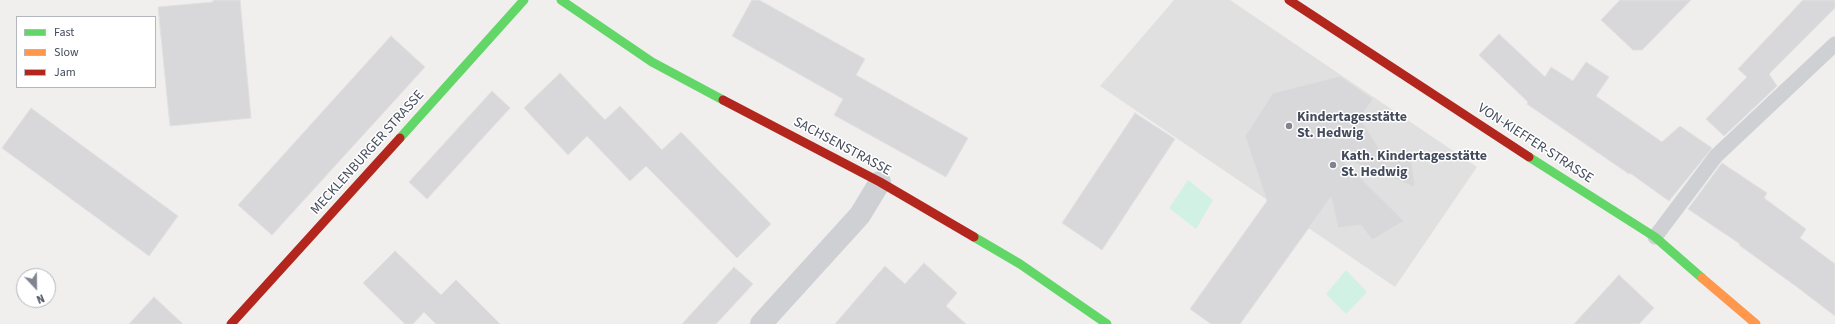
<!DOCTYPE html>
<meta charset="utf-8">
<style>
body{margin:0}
#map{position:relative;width:1835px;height:324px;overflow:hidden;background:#f0efee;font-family:"Source Sans 3",sans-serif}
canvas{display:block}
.legend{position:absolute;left:16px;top:16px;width:140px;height:72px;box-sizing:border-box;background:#fff;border:1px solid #b4b7be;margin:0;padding:5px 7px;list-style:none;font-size:12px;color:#444b5c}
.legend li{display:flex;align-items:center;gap:8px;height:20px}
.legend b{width:20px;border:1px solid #b4b7be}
.north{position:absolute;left:16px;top:268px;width:40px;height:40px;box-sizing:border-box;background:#fff;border:1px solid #b4b7be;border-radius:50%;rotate:158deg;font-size:11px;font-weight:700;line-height:16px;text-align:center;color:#444b5c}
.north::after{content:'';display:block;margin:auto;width:14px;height:18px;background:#80848f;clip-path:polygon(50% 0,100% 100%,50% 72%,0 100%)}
</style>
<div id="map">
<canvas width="1835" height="324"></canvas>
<ul class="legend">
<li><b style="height:5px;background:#63d668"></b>Fast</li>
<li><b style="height:5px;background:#ff974d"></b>Slow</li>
<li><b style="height:5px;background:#b3261e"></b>Jam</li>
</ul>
<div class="north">N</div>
</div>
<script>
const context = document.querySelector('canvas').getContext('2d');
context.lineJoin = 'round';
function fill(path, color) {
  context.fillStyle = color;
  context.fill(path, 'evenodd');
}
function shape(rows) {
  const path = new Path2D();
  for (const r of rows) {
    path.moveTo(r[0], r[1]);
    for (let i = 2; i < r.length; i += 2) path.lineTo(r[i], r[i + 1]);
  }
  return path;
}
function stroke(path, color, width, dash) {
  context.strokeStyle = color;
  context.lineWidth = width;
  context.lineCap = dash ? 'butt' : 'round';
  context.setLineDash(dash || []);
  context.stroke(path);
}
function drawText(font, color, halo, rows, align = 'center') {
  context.font = font + ' "Source Sans 3",sans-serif';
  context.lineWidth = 3;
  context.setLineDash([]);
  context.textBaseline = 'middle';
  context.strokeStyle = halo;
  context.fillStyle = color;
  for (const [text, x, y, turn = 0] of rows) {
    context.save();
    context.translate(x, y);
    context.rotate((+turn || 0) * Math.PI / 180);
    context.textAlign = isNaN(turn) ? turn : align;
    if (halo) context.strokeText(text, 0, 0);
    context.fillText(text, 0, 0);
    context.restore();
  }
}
fill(shape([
 [1174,0,1230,0,1477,167,1395,287,1100,86]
]), '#e1e0e0');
fill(shape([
 [1188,180,1213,200,1196,229,1169,208],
 [1346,270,1367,292,1346,314,1326,294]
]), '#d1f1e5');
const building = shape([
 [213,0,240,0,251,118,170,126,158,7,213,2,213,0],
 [752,0,759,0,865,59,856,75,968,138,946,177,834,115,843,99,732,36,752,0],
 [1620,0,1691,0,1642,50,1633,50,1601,20,1620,0],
 [1803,0,1835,0,1835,8,1769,74,1777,86,1724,136,1706,119,1747,77,1738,69,1803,0],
 [1499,34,1545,77,1551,67,1573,81,1586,62,1609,77,1596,96,1662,142,1680,126,1712,148,1669,201,1630,173,1629,174,1527,104,1528,102,1479,55,1499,34],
 [391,36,425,67,272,235,238,205,391,36],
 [560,73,605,120,620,106,662,150,681,132,771,224,737,258,646,166,630,181,587,136,568,155,524,108,560,73],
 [1340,76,1373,99,1360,118,1383,155,1410,150,1415,187,1339,157,1404,221,1372,240,1361,225,1338,228,1331,197,1240,324,1211,324,1190,309,1267,201,1245,136,1273,93,1340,76],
 [492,91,510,108,427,199,409,182,492,91],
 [31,108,178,216,149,256,2,148,31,108],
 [1135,113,1175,139,1102,250,1062,223,1135,113],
 [1722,163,1767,193,1764,198,1806,229,1800,238,1835,264,1835,316,1797,287,1739,245,1740,244,1688,209,1722,163],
 [395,251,441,295,456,280,500,324,436,324,424,312,413,324,405,324,363,283,395,251],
 [924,263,957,293,946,306,966,324,835,324,885,266,905,284,924,263],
 [734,267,753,284,716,324,682,324,734,267],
 [1619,275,1654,308,1639,324,1574,324,1619,275],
 [154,297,183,324,129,324,154,297]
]);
fill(building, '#d8d8da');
stroke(building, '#e1e0e1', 1);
stroke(shape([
 [1655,237,1716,156,1835,44]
]), '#cfd0d4', 15);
stroke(shape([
 [761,324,860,215,880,182]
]), '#cfd0d4', 22);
stroke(shape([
 [561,0,652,62,723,100],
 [400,138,524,0],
 [1529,157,1655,237,1702,278],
 [974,237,1020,264,1107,324]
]), '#63d668', 9);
stroke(shape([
 [1702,278,1756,324]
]), '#ff974d', 9);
stroke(shape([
 [1289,0,1529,157],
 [723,100,880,182,974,237],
 [231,324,400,138]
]), '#b3261e', 9);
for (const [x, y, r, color] of [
 [1289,126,4,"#80848f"],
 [1333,165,4,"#80848f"]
]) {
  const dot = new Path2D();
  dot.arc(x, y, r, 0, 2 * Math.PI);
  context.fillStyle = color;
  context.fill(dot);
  stroke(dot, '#fff', 1.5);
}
drawText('bold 14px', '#444b5c', '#fff', [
 ["Kindertagesstätte",1297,118],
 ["St. Hedwig",1297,134],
 ["Kath. Kindertagesstätte",1341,157],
 ["St. Hedwig",1341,173]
], 'left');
drawText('14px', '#444b5c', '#fff', [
 ["VON-KIEFFER-STRASSE",1535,144,33],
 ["SACHSENSTRASSE",842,147,28],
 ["MECKLENBURGER STRASSE",368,153,-48]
]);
</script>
